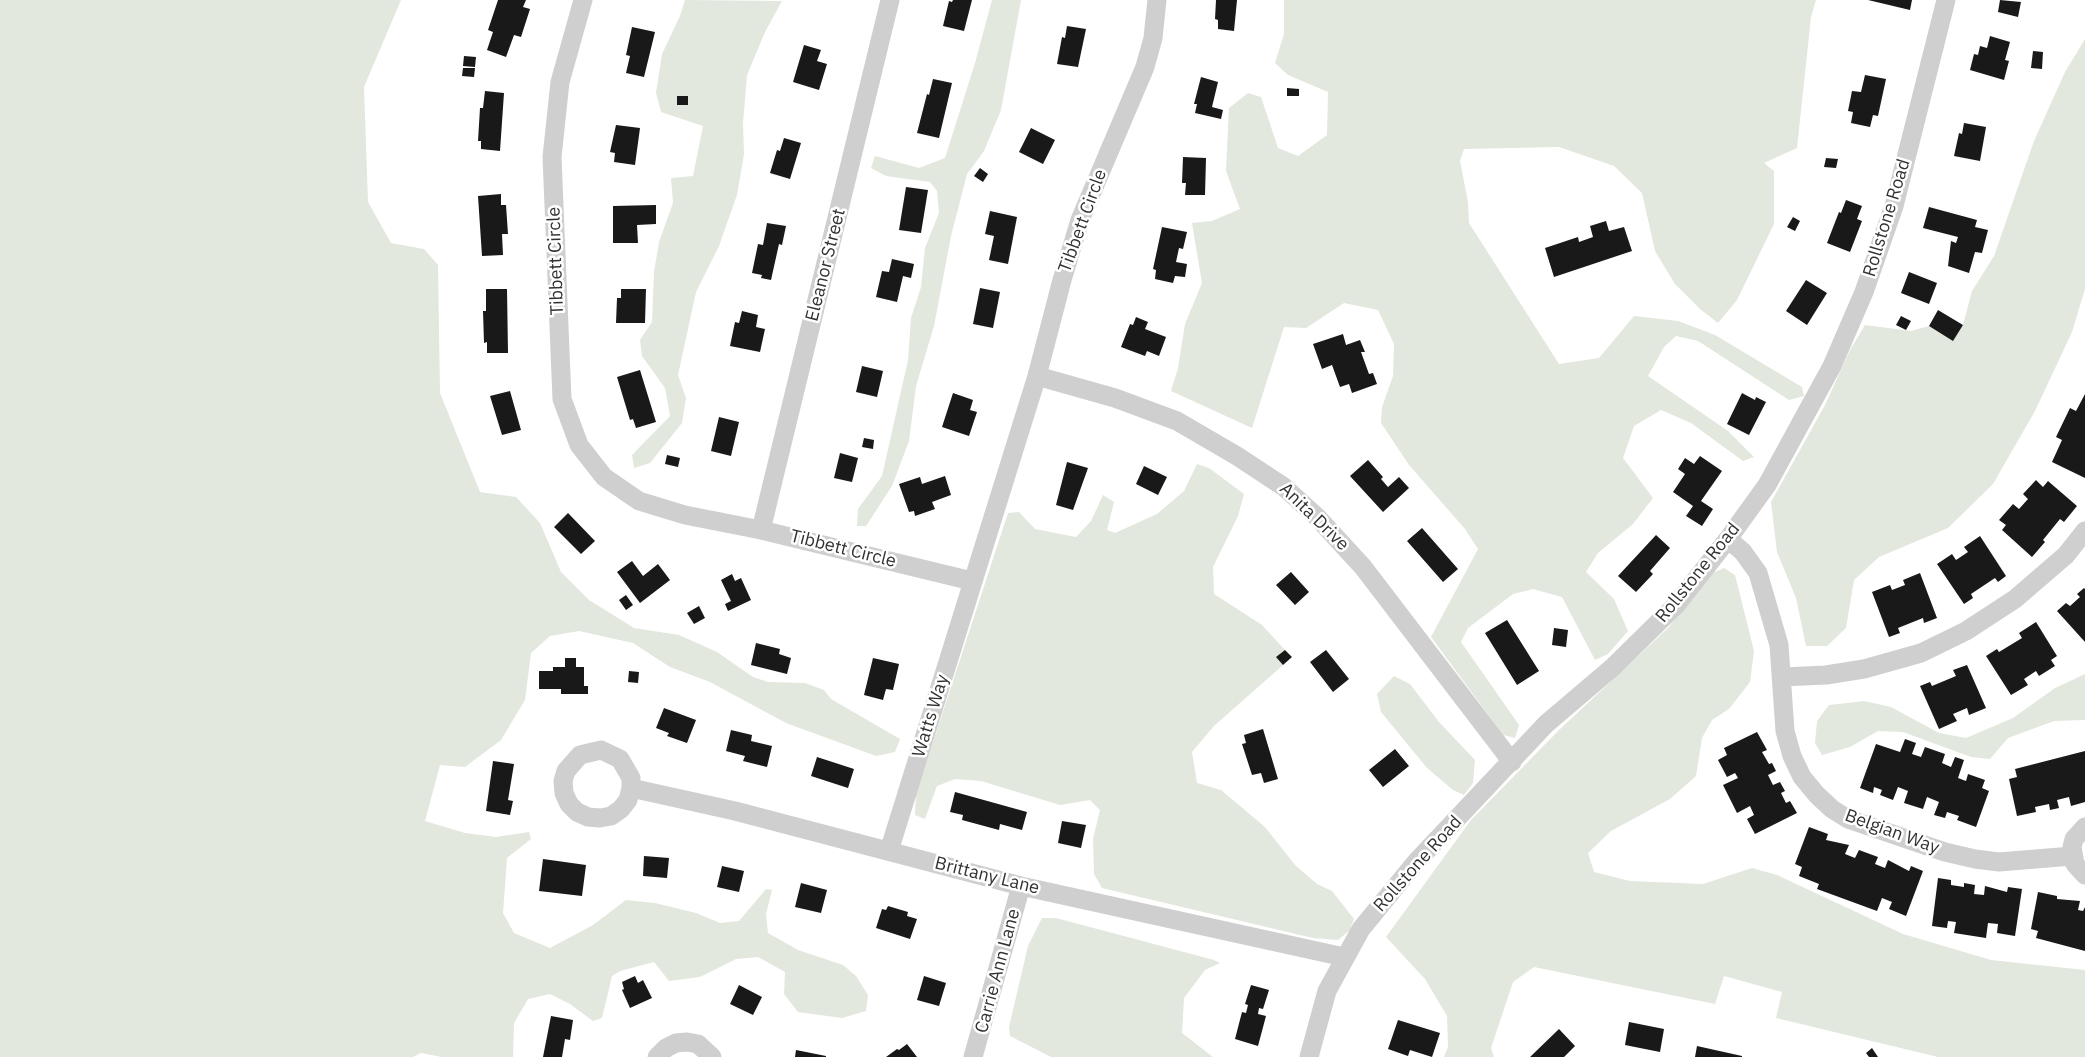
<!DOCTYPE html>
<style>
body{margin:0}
canvas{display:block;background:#fff}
</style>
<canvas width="2085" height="1057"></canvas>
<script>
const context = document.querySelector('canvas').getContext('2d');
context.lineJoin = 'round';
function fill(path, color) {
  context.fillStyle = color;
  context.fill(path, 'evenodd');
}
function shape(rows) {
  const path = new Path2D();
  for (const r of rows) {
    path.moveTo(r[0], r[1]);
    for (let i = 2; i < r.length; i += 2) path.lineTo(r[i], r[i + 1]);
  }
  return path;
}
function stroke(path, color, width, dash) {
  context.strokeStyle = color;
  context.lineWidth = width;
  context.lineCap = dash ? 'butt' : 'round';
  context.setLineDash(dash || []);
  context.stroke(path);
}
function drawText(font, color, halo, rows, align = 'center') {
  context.font = font + ' "IBM Plex Sans",sans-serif';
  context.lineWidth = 5;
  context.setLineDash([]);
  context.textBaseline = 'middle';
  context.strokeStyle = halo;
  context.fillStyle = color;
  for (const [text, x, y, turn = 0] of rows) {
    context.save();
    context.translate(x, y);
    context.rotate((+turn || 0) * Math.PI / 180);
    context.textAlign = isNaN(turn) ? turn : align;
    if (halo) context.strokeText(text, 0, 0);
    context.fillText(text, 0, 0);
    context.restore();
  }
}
fill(shape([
 [0,0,401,0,364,87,368,202,391,243,424,249,438,265,440,393,480,492,516,497,540,523,561,572,589,600,634,628,679,635,717,652,753,677,768,682,805,683,824,690,831,699,900,739,895,752,876,756,786,723,710,682,670,667,633,643,579,631,550,636,531,653,525,700,501,740,465,767,440,765,425,821,465,833,496,837,529,832,531,839,507,858,503,913,514,933,550,948,593,925,626,900,655,903,696,913,720,923,739,921,766,889,772,890,766,914,768,933,798,950,843,965,856,976,868,995,866,1011,842,1018,798,1012,784,994,785,972,758,957,736,959,700,977,669,981,654,962,620,971,612,976,602,1018,593,1021,570,1004,550,994,528,999,514,1023,513,1057,442,1057,421,1053,413,1057,0,1057],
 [685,0,782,1,765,32,747,75,743,123,744,154,737,195,719,246,696,292,678,375,686,398,682,423,650,463,634,468,632,455,670,416,665,388,642,356,640,340,652,322,654,272,659,242,673,203,671,178,693,176,703,126,661,112,656,93,662,54,680,16],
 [992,0,1021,0,1001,110,984,151,967,174,951,236,934,326,916,386,909,441,892,486,866,526,857,526,858,509,882,476,908,360,911,318,921,287,925,248,939,213,937,191,930,182,886,176,871,168,875,156,919,168,945,158,975,63],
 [1284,0,1816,0,1811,17,1797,148,1764,163,1774,171,1774,224,1737,300,1718,323,1700,309,1675,284,1655,251,1642,193,1614,166,1559,147,1464,149,1460,161,1468,202,1469,223,1559,364,1599,358,1634,316,1678,321,1715,335,1802,387,1804,396,1789,400,1698,341,1676,336,1664,347,1648,376,1728,431,1754,457,1743,461,1691,423,1661,410,1634,426,1623,458,1653,498,1633,524,1598,553,1586,572,1614,599,1628,631,1608,654,1595,660,1562,597,1533,589,1513,594,1468,628,1461,642,1519,725,1515,738,1503,735,1431,637,1478,549,1465,529,1409,465,1381,423,1382,407,1393,376,1394,344,1378,310,1344,303,1306,328,1284,327,1252,428,1171,391,1178,368,1185,324,1202,283,1192,223,1212,221,1240,209,1226,171,1229,108,1248,93,1261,97,1278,148,1298,156,1327,135,1328,92,1288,75,1275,63,1284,34],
 [2085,39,2085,289,2072,332,2035,411,1993,484,1948,528,1879,557,1854,580,1846,628,1827,646,1806,646,1796,598,1777,552,1771,502,1825,405,1850,350,1865,325,1911,331,1929,326,1953,340,1963,325,1972,291,1994,256,2034,141,2065,72],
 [1197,464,1209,468,1244,494,1238,516,1213,567,1214,594,1262,625,1285,650,1277,657,1283,665,1214,726,1192,752,1197,783,1221,790,1265,827,1295,865,1317,884,1332,891,1354,919,1350,930,1338,940,1313,938,1102,888,1094,874,1093,839,1100,810,1090,800,1060,805,981,781,955,779,937,786,925,819,915,815,916,794,1008,513,1019,512,1035,529,1076,537,1091,521,1103,495,1114,502,1107,530,1115,533,1157,514,1184,491],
 [1724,568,1735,575,1754,651,1750,682,1729,709,1712,720,1702,738,1696,776,1670,799,1611,831,1588,853,1594,872,1630,881,1703,884,1752,868,1777,875,1903,934,1991,960,2085,970,2085,1057,1938,1057,1776,1018,1782,992,1724,976,1715,1004,1534,967,1513,982,1491,1048,1494,1057,1444,1057,1448,1047,1447,1016,1425,979,1386,937,1471,820,1559,730,1668,628,1708,575],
 [2085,674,2085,720,2054,721,2008,738,1990,759,1971,757,1903,732,1878,731,1850,747,1822,755,1815,743,1817,721,1829,705,1864,701,1891,707,1939,733,1966,738,2013,718,2055,688],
 [1394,676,1410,684,1439,722,1475,760,1473,783,1464,795,1453,790,1427,768,1381,712,1377,694],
 [1042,918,1056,918,1214,960,1220,963,1205,970,1184,998,1182,1033,1213,1057,1051,1057,1010,1036,1009,1027,1028,946]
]), '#e2e8dd');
fill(shape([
 [498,0,526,0,523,7,530,9,521,37,514,35,506,57,487,50,493,32,488,30],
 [953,0,972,0,964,31,943,26,949,1,952,2],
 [1216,0,1237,0,1234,31,1218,29,1218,20,1215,19],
 [1868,0,1912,0,1910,10],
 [2000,0,2021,2,2018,17,1998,12],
 [1067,26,1086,29,1078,67,1057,64,1062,37,1065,38],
 [632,27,655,32,644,77,626,73,630,56,626,55],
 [1990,36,2010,42,2005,60,2009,61,2004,80,1970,70,1974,54,1978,55,1980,46,1987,48],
 [804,45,821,50,817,61,827,64,819,90,793,82],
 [2033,51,2043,52,2042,69,2031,68],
 [464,56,476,57,475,67,463,66],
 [463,68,475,68,474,77,462,76],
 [1865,75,1886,79,1878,116,1873,115,1870,127,1851,123,1853,112,1848,111,1852,91,1861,92],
 [1201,77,1218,82,1212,107,1223,110,1221,119,1195,113,1197,104,1194,104],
 [933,79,952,83,939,138,917,133,927,94,929,95],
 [1287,88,1299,89,1299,96,1287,96],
 [485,91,504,93,500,151,481,149,481,141,478,141,480,108,483,108],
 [677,96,688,96,688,105,677,105],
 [1964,123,1986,127,1980,161,1954,156,1959,133,1962,134],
 [616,125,640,128,635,165,614,162,615,153,610,152],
 [1031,128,1055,140,1043,164,1019,152],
 [784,138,801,143,790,179,770,173,777,150,780,151],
 [1183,157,1206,158,1205,195,1185,195,1186,183,1182,183],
 [1826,158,1838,159,1836,168,1824,167],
 [980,168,988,174,983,182,974,176],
 [906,187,928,190,921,233,899,230],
 [501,194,501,205,506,205,508,234,502,234,503,255,482,256,478,196],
 [1846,200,1862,206,1857,219,1862,221,1850,252,1827,243,1839,212,1841,213],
 [656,205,656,224,637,225,638,243,613,243,613,206],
 [1929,207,1977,220,1975,227,1988,230,1982,253,1975,252,1969,273,1948,266,1951,241,1956,243,1958,237,1923,228],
 [990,211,1017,217,1008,264,989,260,994,236,985,234],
 [1793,217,1800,221,1795,231,1787,227],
 [1606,221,1609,231,1624,227,1632,251,1554,277,1545,248,1578,237,1579,242,1593,237,1590,226],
 [767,223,786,226,782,245,779,244,771,280,761,278,762,275,752,273,758,244,763,245],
 [1162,227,1187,232,1183,249,1179,248,1176,262,1187,264,1185,277,1175,276,1173,283,1155,279,1156,270,1153,269],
 [892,259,914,264,911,278,903,276,897,302,876,297,882,271,889,272],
 [1909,272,1937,283,1929,304,1901,293],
 [1806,280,1827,293,1807,325,1786,311],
 [980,288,1000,292,993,328,973,324],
 [486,289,507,289,508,353,487,353,487,342,484,343,483,311,486,311],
 [621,289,646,289,645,323,616,323,617,298,621,298],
 [1938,310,1963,325,1953,341,1929,326],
 [742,311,758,315,756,327,765,329,760,352,730,346,735,322,739,323],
 [1901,316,1911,321,1906,330,1896,325],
 [1136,317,1148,322,1145,329,1166,337,1159,356,1147,351,1145,356,1121,347,1130,324,1133,325],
 [1343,334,1346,345,1360,340,1365,352,1361,352,1369,374,1373,373,1377,384,1352,393,1349,384,1340,387,1332,365,1322,369,1313,344],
 [862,366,883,371,877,397,856,392],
 [640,370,656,422,636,428,633,419,630,420,617,377],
 [510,391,521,430,502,435,490,396],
 [953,393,973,400,970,410,977,412,969,436,942,427],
 [1742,393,1755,400,1756,397,1766,402,1749,435,1727,424],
 [2085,394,2085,478,2052,462,2062,440,2056,437,2070,408,2076,411],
 [719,417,739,422,731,456,711,451],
 [864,438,874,440,873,449,862,447],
 [840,453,858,458,852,482,834,478],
 [667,455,680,458,678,467,665,464],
 [1700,456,1722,471,1701,501,1713,509,1702,526,1686,516,1693,506,1673,492,1685,474,1678,469,1685,458,1694,464],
 [1368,460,1383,477,1381,479,1388,487,1399,477,1409,488,1383,512,1350,476],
 [1067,462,1088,468,1073,510,1056,505],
 [1144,466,1167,477,1158,495,1136,484],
 [945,476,951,495,932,502,935,509,915,516,914,511,909,512,899,484,920,477,922,484],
 [2036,480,2043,487,2048,481,2077,506,2064,522,2060,519,2043,540,2045,542,2032,557,2002,530,2006,525,1999,520,2013,504,2019,509,2028,499,2023,494],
 [568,513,595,541,581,554,554,527],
 [1422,528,1458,569,1443,582,1407,541],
 [1656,535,1670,548,1650,571,1653,574,1636,592,1618,576],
 [1980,536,2006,576,1998,582,1995,578,1971,594,1973,598,1964,604,1937,564,1952,554,1956,560,1968,552,1964,547],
 [632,561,643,576,658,564,670,580,640,603,617,572],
 [1291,572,1309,592,1295,605,1276,585],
 [1920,573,1937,618,1924,623,1923,618,1898,628,1900,633,1889,637,1872,592,1890,585,1892,590,1905,585,1903,580],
 [732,574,735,581,741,578,751,600,728,611,725,604,731,601,721,580],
 [2084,588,2085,589,2085,642,2057,611,2066,603,2070,606,2080,597,2077,594],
 [626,595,633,605,626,610,619,600],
 [699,606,705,618,694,624,687,613],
 [1507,620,1539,671,1517,685,1485,633],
 [2036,622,2057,656,2051,660,2055,666,2039,676,2036,671,2024,679,2028,685,2011,695,1986,656,1997,649,1999,652,2022,638,2019,633],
 [1554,628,1568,630,1566,647,1552,645],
 [756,643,780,649,779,654,791,658,787,674,751,665],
 [1285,650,1292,657,1283,665,1276,657],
 [1326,650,1349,679,1333,692,1310,662],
 [565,658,576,658,576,667,584,667,584,686,588,686,588,694,561,694,561,689,539,689,539,671,553,671,553,667,565,667],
 [873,658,899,664,893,690,886,689,883,700,864,695],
 [1967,665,1986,708,1969,715,1967,708,1953,714,1957,721,1939,729,1920,686,1930,682,1932,686,1956,676,1953,670],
 [629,671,639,672,638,683,628,682],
 [664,708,696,720,687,743,667,736,669,733,656,728],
 [1263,729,1278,779,1264,783,1261,773,1252,775,1242,744,1246,743,1244,735],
 [731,730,752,735,751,741,772,746,767,767,743,761,745,756,726,751],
 [1757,732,1767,750,1762,752,1769,764,1772,763,1776,771,1768,775,1773,785,1780,782,1785,791,1781,793,1786,803,1790,801,1797,813,1755,834,1747,819,1754,815,1750,806,1737,813,1723,785,1738,778,1735,773,1727,777,1718,760,1727,755,1724,748],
 [1905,739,1916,743,1912,754,1921,757,1925,747,1945,754,1942,763,1951,767,1955,757,1964,760,1958,778,1966,781,1968,774,1985,780,1982,788,1989,791,1976,827,1957,820,1959,816,1947,812,1945,818,1934,815,1939,802,1927,797,1923,809,1904,803,1908,791,1898,787,1893,800,1880,795,1882,790,1874,787,1873,793,1860,788,1876,744,1900,752],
 [1395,749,1409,766,1383,787,1369,770],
 [2085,751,2085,802,2071,806,2069,797,2057,800,2059,808,2050,810,2049,804,2035,807,2036,812,2017,816,2009,779,2017,777,2015,769],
 [817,757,854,769,848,788,811,776],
 [493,761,514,764,508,800,513,801,510,815,486,811],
 [955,792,1027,812,1022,830,1000,824,999,830,962,820,963,815,950,812],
 [1062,821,1086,825,1081,848,1058,843],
 [1809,827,1828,834,1826,840,1849,845,1845,854,1855,858,1859,850,1878,857,1875,864,1885,868,1888,860,1909,871,1911,866,1923,871,1906,916,1889,909,1892,902,1882,898,1877,911,1817,889,1819,884,1799,876,1802,867,1795,864],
 [644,856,669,858,667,878,643,876],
 [543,859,586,865,582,896,539,891],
 [722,866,744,871,739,892,717,887],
 [1938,878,1951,880,1951,885,1964,887,1964,883,1975,885,1974,894,1984,895,1985,886,2007,892,2008,887,2022,889,2015,936,1997,933,1998,924,1988,923,1986,938,1954,933,1956,922,1948,921,1947,928,1932,926],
 [801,883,827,890,821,913,795,907],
 [2038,892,2057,896,2057,899,2080,901,2078,910,2083,911,2085,907,2085,951,2036,938,2038,931,2031,929],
 [888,906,908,912,907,916,917,919,910,939,876,928,882,909,886,910],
 [635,976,638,983,643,980,652,998,630,1008,622,990,624,989,622,982],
 [924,976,946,983,939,1006,917,1000],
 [739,985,762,997,753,1015,730,1004],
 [1251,985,1269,990,1263,1009,1259,1008,1258,1014,1266,1016,1258,1046,1235,1039,1242,1012,1246,1013,1248,1005,1245,1004],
 [551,1016,573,1020,570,1040,565,1039,562,1057,543,1057],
 [1398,1020,1440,1033,1432,1057,1410,1050,1408,1056,1388,1049],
 [1629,1022,1664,1029,1660,1052,1625,1045],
 [1559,1029,1575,1046,1564,1057,1530,1057],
 [907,1044,917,1057,886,1057,897,1049,899,1050],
 [1697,1046,1742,1056,1742,1057,1695,1057],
 [1872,1048,1878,1057,1869,1057,1866,1053],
 [796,1050,826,1056,826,1057,795,1057]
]), '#191919');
stroke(shape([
 [583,0,560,82,552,157,562,399,579,445,604,477,639,501,685,515,761,530,972,581],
 [1037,376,1115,398,1177,421,1237,456,1284,487,1317,517,1363,567,1512,762],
 [761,530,890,0],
 [1728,539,1743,552,1758,573,1779,645,1785,731,1792,756,1802,777,1817,795,1832,809,1848,819,1945,852,1975,859,1999,862,2072,856],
 [1782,677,1826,675,1864,669,1921,653,1966,631,2015,599,2066,555,2085,531],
 [631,788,628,800,621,809,611,816,600,818,588,817,577,812,569,804,564,793,563,781,566,771,580,755,601,750,620,759,631,778,631,788,735,811,1021,886,1344,957],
 [2085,827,2074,839,2072,847,2075,864,2085,875],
 [889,851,1037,376,1062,280,1080,220,1145,67,1153,38,1157,0],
 [657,1057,666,1048,676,1043,687,1042,698,1044,712,1057],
 [973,1057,1021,886],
 [1309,1057,1327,991,1361,929,1416,862,1546,724,1613,667,1676,605,1728,539,1767,485,1832,366,1864,292,1894,206,1946,0]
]), '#cfcfcf', 19);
drawText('18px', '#323232', '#fff', [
 ["Rollstone Road",1887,218,-73],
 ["Tibbett Circle",1083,221,-70],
 ["Tibbett Circle",556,261,-92],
 ["Eleanor Street",826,265,-76],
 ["Anita Drive",1314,517,44],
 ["Tibbett Circle",843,549,14],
 ["Rollstone Road",1698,573,-51],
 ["Watts Way",931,716,-73],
 ["Belgian Way",1892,832,20],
 ["Rollstone Road",1418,864,-48],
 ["Brittany Lane",987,876,14],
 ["Carrie Ann Lane",998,971,-75]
]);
</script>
